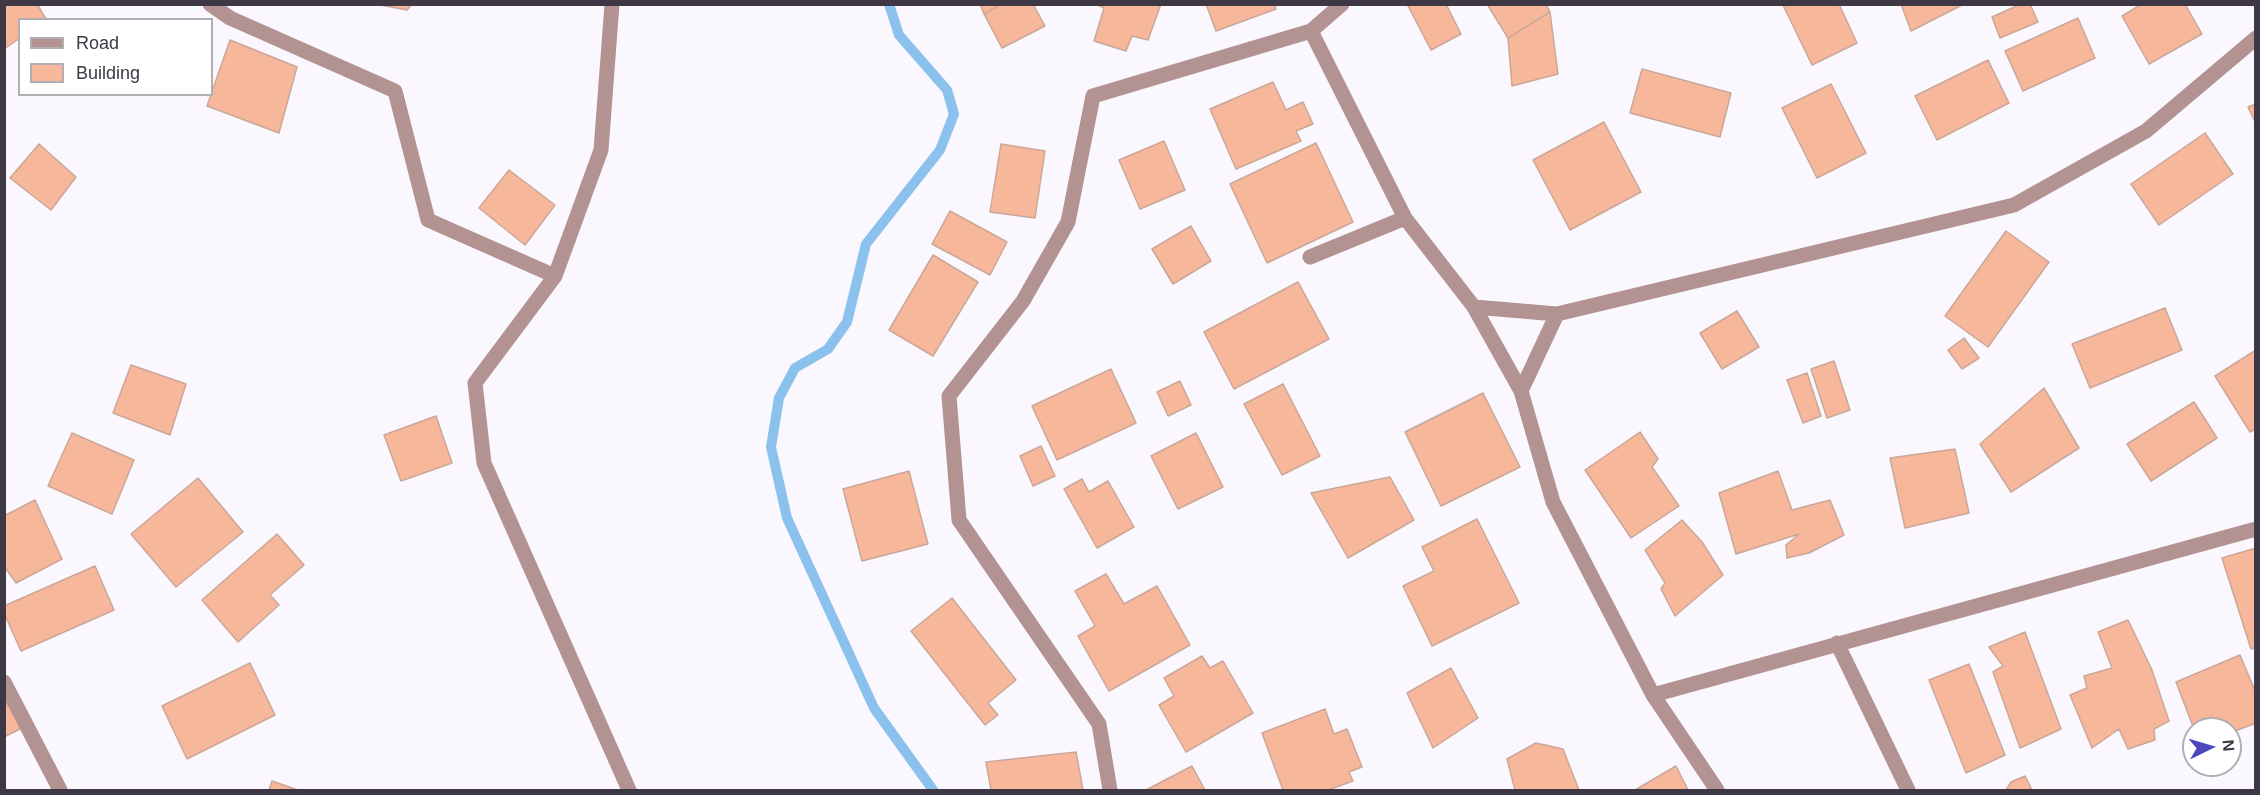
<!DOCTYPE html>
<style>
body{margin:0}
#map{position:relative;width:2260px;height:795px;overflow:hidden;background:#faf7fe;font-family:Arial,sans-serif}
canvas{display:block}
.frame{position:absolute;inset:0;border:6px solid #3e3744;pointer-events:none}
.legend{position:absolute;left:18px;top:18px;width:195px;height:78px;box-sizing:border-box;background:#fff;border:2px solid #b2afb4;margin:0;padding:8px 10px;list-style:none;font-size:18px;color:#3e3744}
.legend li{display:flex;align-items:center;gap:12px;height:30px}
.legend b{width:30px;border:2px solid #b2afb4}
.north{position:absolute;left:2182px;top:717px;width:60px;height:60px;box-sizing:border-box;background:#fff;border:2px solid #b2afb4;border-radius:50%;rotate:85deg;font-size:16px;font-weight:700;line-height:24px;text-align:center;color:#3e3744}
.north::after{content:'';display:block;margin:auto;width:21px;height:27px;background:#4d47be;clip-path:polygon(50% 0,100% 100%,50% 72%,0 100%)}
</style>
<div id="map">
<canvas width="2260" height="795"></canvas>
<div class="frame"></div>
<ul class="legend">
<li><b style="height:8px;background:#b39392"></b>Road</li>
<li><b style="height:16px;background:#f7b79b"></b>Building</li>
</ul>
<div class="north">N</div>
</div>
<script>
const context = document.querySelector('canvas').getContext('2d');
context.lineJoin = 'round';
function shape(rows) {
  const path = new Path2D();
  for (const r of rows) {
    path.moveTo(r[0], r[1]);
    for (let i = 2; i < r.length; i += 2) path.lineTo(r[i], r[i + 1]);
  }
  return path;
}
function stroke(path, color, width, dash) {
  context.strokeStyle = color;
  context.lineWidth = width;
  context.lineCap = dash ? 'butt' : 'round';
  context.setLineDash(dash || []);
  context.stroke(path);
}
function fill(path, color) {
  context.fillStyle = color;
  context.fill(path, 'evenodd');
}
stroke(shape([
 [889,4,899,35,947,90,954,114,940,150,866,244,847,322,828,349,795,368,779,398,771,447,787,518,874,708,933,790]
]), '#8bc1ed', 10);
const building = shape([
 [4,4,37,4,46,19,20,20,20,38,4,49,4,4],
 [375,4,412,4,407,10,375,4],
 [980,4,1002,4,984,14,980,4],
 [1002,4,1033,4,1045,26,1002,48,984,14,1002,4],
 [1096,4,1161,4,1148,40,1132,36,1126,51,1094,41,1104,8,1096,4],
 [1206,4,1274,4,1276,9,1216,31,1206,4],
 [1407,4,1446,4,1461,34,1431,50,1407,4],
 [1487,4,1546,4,1550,12,1508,38,1487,4],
 [1839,4,1857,43,1812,65,1783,5,1839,4],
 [1901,4,1964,4,1911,31,1901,4],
 [2021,4,2030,4,2038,22,2000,38,1992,17,2021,4],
 [2142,4,2185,4,2202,34,2149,64,2122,16,2142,4],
 [1550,12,1558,74,1512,86,1508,38,1550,12],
 [2078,18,2095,58,2023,91,2005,51,2078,18],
 [230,40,297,67,279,133,207,106,230,40],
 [1988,60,2009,103,1937,140,1915,96,1988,60],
 [1642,69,1731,93,1720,137,1630,113,1642,69],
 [1273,82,1286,110,1303,102,1313,124,1296,131,1301,141,1236,169,1210,109,1273,82],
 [1831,84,1866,153,1817,178,1782,108,1831,84],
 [2256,104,2256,124,2248,107,2256,104],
 [1604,122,1641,192,1570,230,1533,160,1604,122],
 [2205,133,2233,174,2159,225,2131,184,2205,133],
 [1164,141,1185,190,1140,209,1119,160,1164,141],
 [1316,143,1353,222,1267,263,1230,184,1316,143],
 [39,144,76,177,51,210,10,178,39,144],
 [1001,144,1045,151,1035,218,990,212,1001,144],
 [509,170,555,205,525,245,479,208,509,170],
 [950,211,1007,242,990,275,932,244,950,211],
 [1191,226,1211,261,1173,284,1152,249,1191,226],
 [2006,231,2049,262,1988,347,1945,316,2006,231],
 [933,255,978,282,933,356,889,330,933,255],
 [1298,282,1329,339,1234,389,1204,332,1298,282],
 [2165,308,2182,350,2090,388,2072,344,2165,308],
 [1737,311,1759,347,1722,369,1700,333,1737,311],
 [1964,338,1979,358,1962,369,1948,350,1964,338],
 [2256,350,2256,429,2250,432,2215,376,2256,350],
 [1834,361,1850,410,1827,418,1811,369,1834,361],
 [131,365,186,384,170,435,113,413,131,365],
 [1111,369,1136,423,1057,460,1032,406,1111,369],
 [1807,373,1821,416,1803,423,1787,380,1807,373],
 [1180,381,1191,405,1168,416,1157,392,1180,381],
 [1283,384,1320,456,1282,475,1244,404,1283,384],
 [2044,388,2079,448,2011,492,1980,444,2044,388],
 [1483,393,1520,467,1441,506,1405,432,1483,393],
 [2194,402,2217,438,2151,481,2127,444,2194,402],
 [436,416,452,463,401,481,384,435,436,416],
 [1640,432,1658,459,1652,467,1679,506,1631,538,1585,470,1640,432],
 [72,433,134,460,112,514,48,486,72,433],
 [1196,433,1223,487,1178,509,1151,456,1196,433],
 [1041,446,1055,476,1033,486,1020,456,1041,446],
 [1955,449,1969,513,1905,528,1890,458,1955,449],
 [909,471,928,544,862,561,843,489,909,471],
 [1778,471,1792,510,1830,500,1844,535,1809,553,1787,558,1786,545,1799,534,1736,554,1719,493,1778,471],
 [1390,477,1414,520,1348,558,1311,493,1390,477],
 [198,478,243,532,176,587,131,534,198,478],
 [1082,479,1089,492,1108,481,1134,527,1097,548,1064,489,1082,479],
 [35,500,62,559,16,583,4,566,4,516,35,500],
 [1477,519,1519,603,1432,646,1403,586,1434,571,1422,547,1477,519],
 [1682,520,1702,542,1723,575,1675,616,1661,589,1665,583,1645,550,1682,520],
 [277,534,304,565,270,595,279,605,238,642,202,600,277,534],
 [2256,548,2256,647,2251,649,2222,558,2256,548],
 [95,566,114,610,21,651,4,613,4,606,95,566],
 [1106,574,1124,604,1157,586,1190,645,1109,691,1078,636,1095,626,1075,591,1106,574],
 [952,598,1016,680,988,703,998,715,985,725,911,631,952,598],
 [2128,620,2152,670,2169,721,2154,729,2155,740,2128,749,2119,729,2092,748,2070,695,2087,688,2084,676,2112,668,2098,632,2128,620],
 [2025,632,2061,729,2020,748,1993,672,2003,666,1989,647,2025,632],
 [2240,655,2256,693,2256,723,2230,733,2230,729,2194,729,2176,682,2240,655],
 [1202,656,1210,668,1223,661,1253,713,1186,752,1159,705,1174,696,1164,678,1202,656],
 [250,663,275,715,187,759,162,706,250,663],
 [1969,664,2005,755,1966,773,1929,680,1969,664],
 [1451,668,1478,718,1433,748,1407,693,1451,668],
 [4,693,22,728,4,737,4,693],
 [1325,709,1334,734,1347,729,1362,767,1349,772,1353,781,1328,790,1283,790,1262,733,1325,709],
 [1536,743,1563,749,1579,790,1515,790,1507,759,1536,743],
 [1076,752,1083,790,991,790,986,762,1076,752],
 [1192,766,1205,790,1146,790,1192,766],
 [1676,766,1688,790,1635,790,1676,766],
 [2025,776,2032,790,2006,790,2011,782,2025,776],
 [272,781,298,790,269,790,272,781]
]);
fill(building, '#f7b79b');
stroke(building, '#cba798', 1.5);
stroke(shape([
 [210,4,230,18,395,91,428,220,555,276],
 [612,4,601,150,555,276,475,383,484,463,629,790],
 [1311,31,1342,4],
 [1310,257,1405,218],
 [1474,307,1557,314],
 [1521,391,1557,314,2014,205,2146,131,2256,38],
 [1837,643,1908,790],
 [4,682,60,790],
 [1653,695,2256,529],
 [1110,790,1099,724,959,520,949,396,1023,301,1068,222,1093,96,1311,31,1405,218,1474,307,1521,391,1553,502,1653,695,1717,790]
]), '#b39392', 15);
</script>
